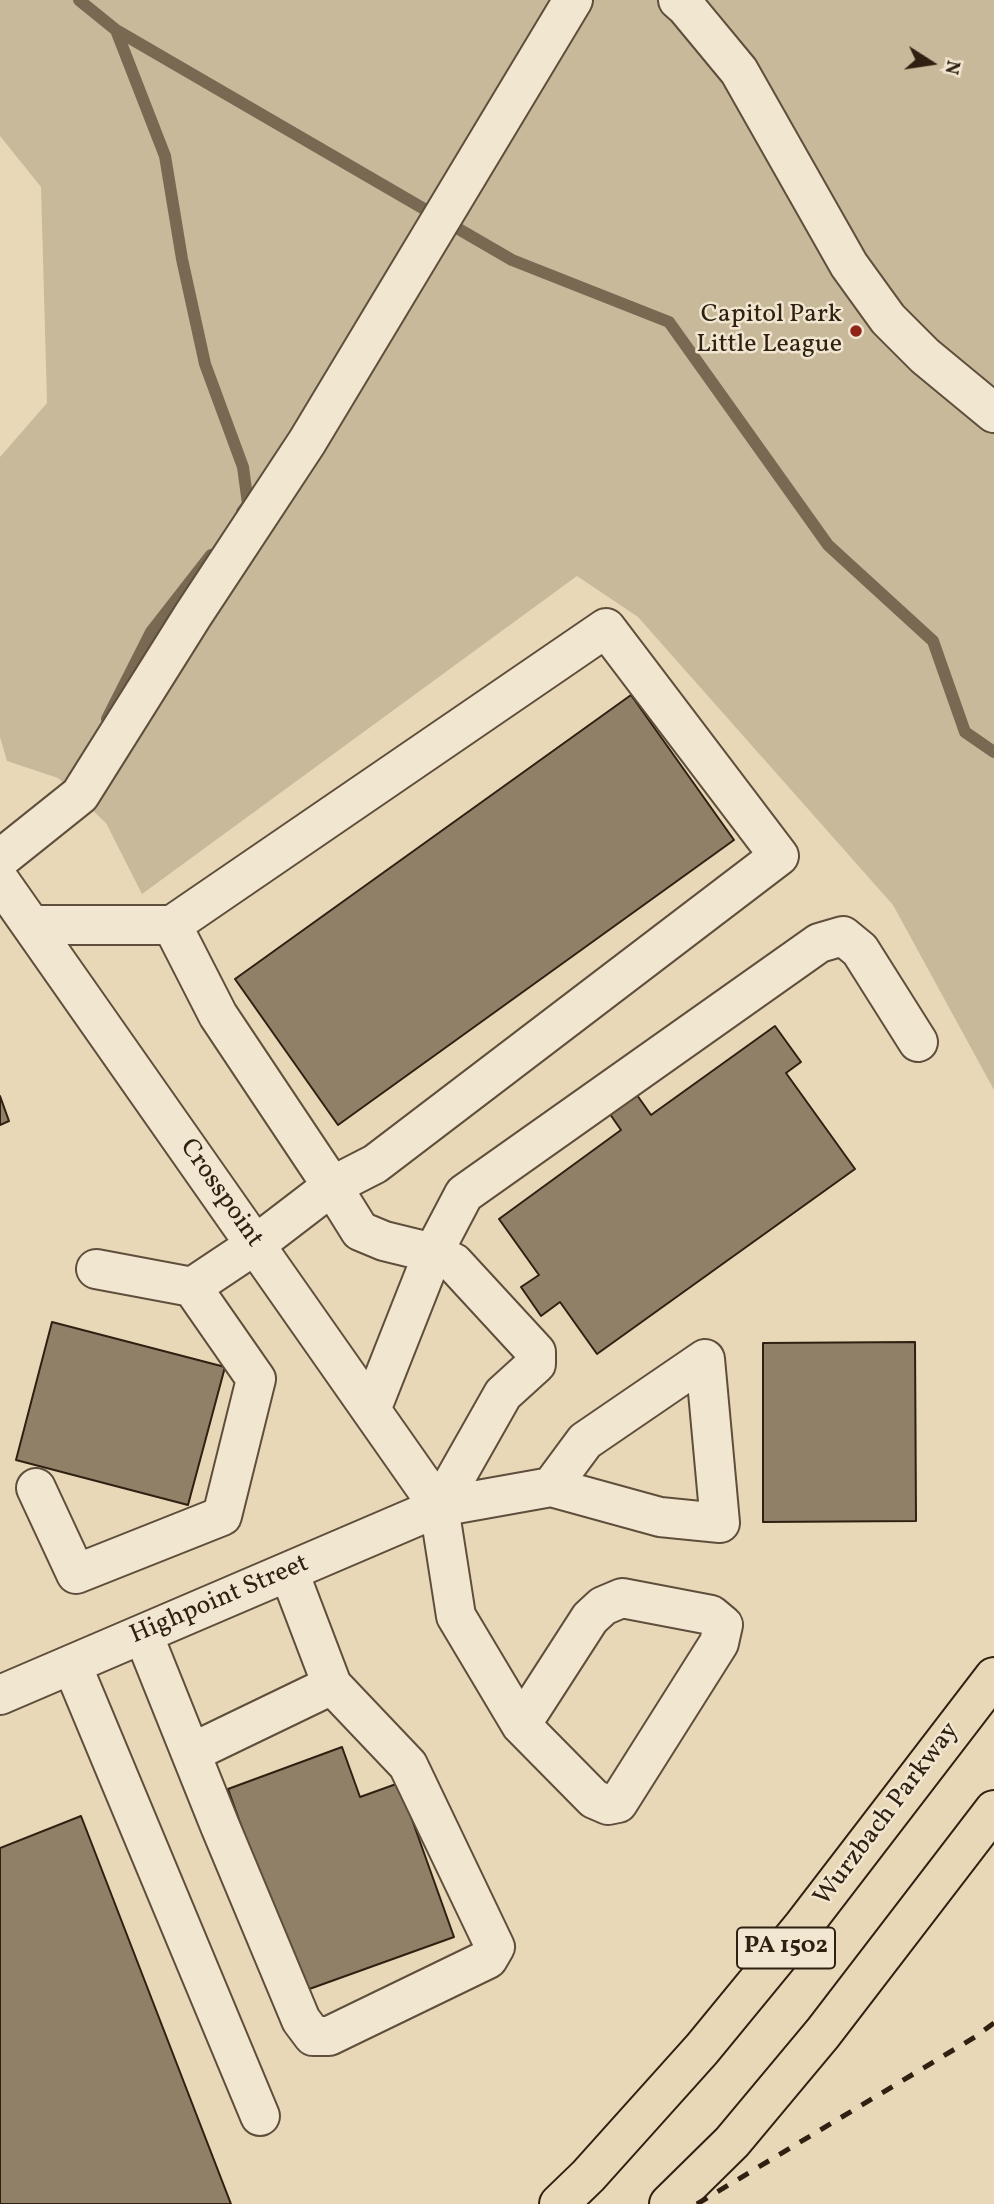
<!DOCTYPE html>
<style>
body{margin:0}
#map{position:relative;width:994px;height:2204px;overflow:hidden;background:#e9d8b7;font-family:Vollkorn,serif}
canvas{display:block}
.north{position:absolute;left:896px;top:28px;width:70px;height:70px;-webkit-text-stroke:5px #f1e6d0;paint-order:stroke;rotate:102deg;font-size:19px;font-weight:700;line-height:28px;text-align:center;color:#2f2012}
.north::after{content:'';display:block;margin:auto;width:24px;height:32px;background:#2f2012;clip-path:polygon(50% 0,100% 100%,50% 72%,0 100%)}
</style>
<div id="map">
<canvas width="994" height="2204"></canvas>
<div class="north">N</div>
</div>
<script>
const context = document.querySelector('canvas').getContext('2d');
context.lineJoin = 'round';
function fill(path, color) {
  context.fillStyle = color;
  context.fill(path, 'evenodd');
}
function shape(rows) {
  const path = new Path2D();
  for (const r of rows) {
    path.moveTo(r[0], r[1]);
    for (let i = 2; i < r.length; i += 2) path.lineTo(r[i], r[i + 1]);
  }
  return path;
}
function stroke(path, color, width, dash) {
  context.strokeStyle = color;
  context.lineWidth = width;
  context.lineCap = dash ? 'butt' : 'round';
  context.setLineDash(dash || []);
  context.stroke(path);
}
function drawText(font, color, halo, rows, align = 'center') {
  context.font = font + ' Vollkorn,serif';
  context.lineWidth = 5;
  context.setLineDash([]);
  context.textBaseline = 'middle';
  context.strokeStyle = halo;
  context.fillStyle = color;
  for (const [text, x, y, turn = 0] of rows) {
    context.save();
    context.translate(x, y);
    context.rotate((+turn || 0) * Math.PI / 180);
    context.textAlign = isNaN(turn) ? turn : align;
    if (halo) context.strokeText(text, 0, 0);
    context.fillText(text, 0, 0);
    context.restore();
  }
}
fill(shape([
 [0,0,994,0,994,1090,893,905,638,617,577,576,142,894,106,823,58,778,7,761,0,737,0,457,47,403,41,187,0,136]
]), '#c9b99b');
stroke(shape([
 [79,0,116,30,512,260,669,322,828,545,933,641,965,732,994,752],
 [116,30,165,156,182,259,205,364,243,467,248,504,242,512],
 [107,719,151,632,211,555]
]), '#796953', 12);
const building = shape([
 [631,695,734,840,338,1125,235,979,631,695],
 [775,1026,801,1062,786,1073,855,1169,597,1354,560,1302,541,1316,521,1287,539,1275,499,1219,621,1130,605,1107,632,1088,651,1115,775,1026],
 [0,1096,9,1121,0,1125,0,1096],
 [52,1322,225,1367,188,1505,16,1460,52,1322],
 [915,1342,916,1521,763,1522,763,1343,915,1342],
 [342,1747,360,1797,399,1783,454,1937,301,1992,228,1789,342,1747],
 [81,1816,231,2204,0,2204,0,1848,81,1816]
]);
fill(building, '#908068');
stroke(building, '#2f2012', 2);
const minor = shape([
 [678,0,686,7,739,71,849,265,888,319,925,356,994,413],
 [0,859,80,795,193,615,307,442,573,0],
 [0,881,439,1507],
 [31,925,172,925,218,1015,332,1186,255,1245,192,1287,96,1269],
 [172,925,606,628,779,856,375,1164,332,1186,360,1231,384,1241,433,1253,454,1263,536,1352,536,1364,503,1394,439,1507,456,1616,521,1725,594,1799,608,1805,618,1803,719,1643,723,1625,711,1615,622,1598,603,1606,590,1618,521,1725],
 [371,1410,433,1253,464,1194,819,943,843,936,860,950,918,1042],
 [36,1488,76,1574,222,1516,256,1379,192,1287],
 [143,1634,220,1826,301,2020,313,2036,329,2036,488,1959,495,1947,408,1765,332,1685,289,1572],
 [72,1665,260,2116],
 [0,1695,439,1507,551,1487,660,1517,720,1523,705,1359,585,1441,551,1487],
 [191,1753,332,1685]
]);
const highway = shape([
 [559,2204,588,2176,702,2049,803,1926,994,1677],
 [669,2204,732,2142,823,2033,994,1810]
]);
stroke(minor, '#5e4e3b', 42);
stroke(highway, '#2f2012', 42);
stroke(minor, '#f1e6d0', 38);
stroke(highway, '#e9d8b7', 38);
stroke(shape([
 [697,2204,975,2037,994,2023]
]), '#2f2012', 5, [12, 12]);
for (const [x, y, r, color] of [
 [856,331,7,"#8f2418"]
]) {
  const dot = new Path2D();
  dot.arc(x, y, r, 0, 2 * Math.PI);
  context.fillStyle = color;
  context.fill(dot);
  stroke(dot, '#f1e6d0', 2.5);
}
for (const [x, y, w] of [
 [786,1948,98]
]) {
  const box = new Path2D();
  box.roundRect(x - w / 2, y - 20.5, w, 41, 5);
  context.fillStyle = '#f1e6d0';
  context.fill(box);
  stroke(box, '#2f2012', 2);
}
drawText('bold 24px', '#2f2012', null, [
 ["PA 1502",786,1948]
]);
drawText('26px', '#2f2012', '#f1e6d0', [
 ["Capitol Park",842,316],
 ["Little League",842,346]
], 'right');
drawText('26px', '#2f2012', '#f1e6d0', [
 ["Crosspoint",220,1194,55],
 ["Highpoint Street",220,1601,-23],
 ["Wurzbach Parkway",888,1815,-53]
]);
</script>
